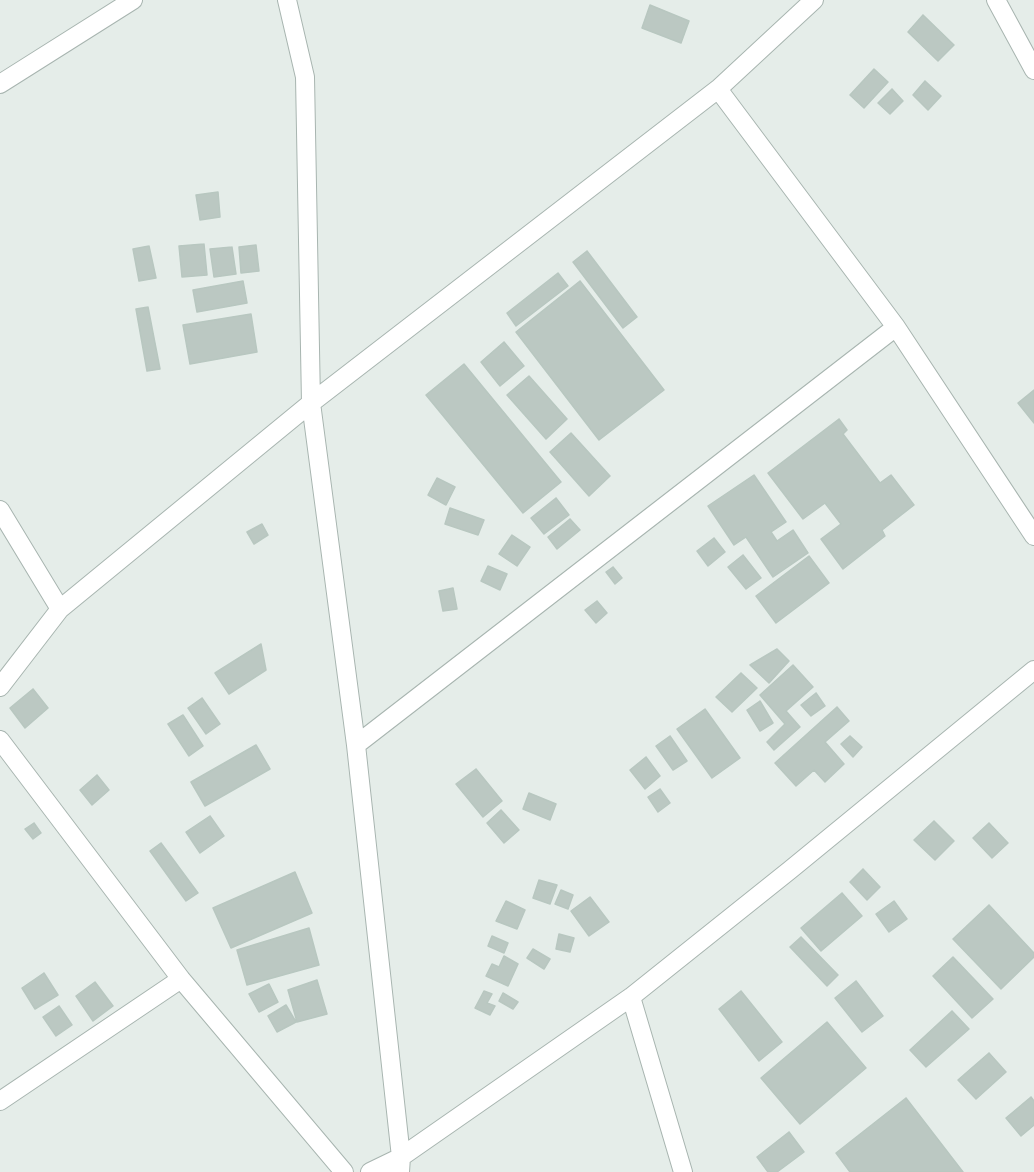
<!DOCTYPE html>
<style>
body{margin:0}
canvas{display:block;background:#e5ede9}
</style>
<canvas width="1034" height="1172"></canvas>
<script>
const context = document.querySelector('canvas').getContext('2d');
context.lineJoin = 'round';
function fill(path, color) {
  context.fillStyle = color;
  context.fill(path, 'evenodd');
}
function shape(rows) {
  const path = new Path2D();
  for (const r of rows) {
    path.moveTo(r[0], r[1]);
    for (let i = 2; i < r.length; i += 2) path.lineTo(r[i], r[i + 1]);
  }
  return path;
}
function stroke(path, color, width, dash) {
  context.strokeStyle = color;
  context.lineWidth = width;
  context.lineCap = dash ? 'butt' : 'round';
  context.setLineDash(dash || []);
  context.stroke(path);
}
const building = shape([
 [650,5,689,21,681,43,642,28,650,5],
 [923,15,954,45,938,61,908,32,923,15],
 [874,69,888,82,864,108,850,95,874,69],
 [925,81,941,96,928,110,913,95,925,81],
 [892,89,903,101,890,114,878,103,892,89],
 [218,192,220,217,200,220,196,195,218,192],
 [204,244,207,275,182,277,179,246,204,244],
 [256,245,259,271,241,273,239,247,256,245],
 [149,246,156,278,139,281,133,249,149,246],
 [232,247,236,274,214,277,210,249,232,247],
 [587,251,637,317,623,328,573,262,587,251],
 [558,273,568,286,516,326,507,313,558,273],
 [243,281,247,303,197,312,193,290,243,281],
 [580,281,664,390,599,440,516,332,580,281],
 [148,307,160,369,147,371,136,309,148,307],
 [251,314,257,352,190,364,183,325,251,314],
 [504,342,524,366,500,386,481,362,504,342],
 [464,364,561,482,523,513,426,395,464,364],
 [529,376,567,419,546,439,507,395,529,376],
 [1034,390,1034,423,1018,403,1034,390],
 [839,419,847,430,843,434,880,483,891,475,914,505,882,530,885,536,843,569,821,539,841,524,825,503,803,519,768,473,839,419],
 [571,433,610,476,589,496,550,452,571,433],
 [754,475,786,522,771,532,777,541,793,530,808,553,773,577,746,537,734,545,708,506,754,475],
 [437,478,455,487,446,505,428,495,437,478],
 [556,498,569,515,544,534,531,518,556,498],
 [450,508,484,520,478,535,445,524,450,508],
 [570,519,580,530,557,549,548,537,570,519],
 [262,524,268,535,254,544,247,532,262,524],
 [512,535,530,547,517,566,499,554,512,535],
 [714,538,725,552,708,566,697,551,714,538],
 [743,555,761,578,746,589,728,567,743,555],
 [809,556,829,583,776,623,756,596,809,556],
 [488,566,507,574,500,590,481,581,488,566],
 [613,567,622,578,615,584,606,572,613,567],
 [453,588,457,609,443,611,439,591,453,588],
 [597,601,607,613,596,623,585,610,597,601],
 [261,644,266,670,229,694,215,673,261,644],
 [777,649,789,661,769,683,750,665,777,649],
 [793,665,813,687,786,711,800,727,774,750,767,742,785,724,760,695,793,665],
 [741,673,757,688,732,712,716,697,741,673],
 [33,689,48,708,25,728,10,708,33,689],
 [816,693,825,706,811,716,801,705,816,693],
 [202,698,220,724,206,734,188,708,202,698],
 [760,701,773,723,760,731,747,710,760,701],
 [837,707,849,721,825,742,844,764,825,782,814,770,796,786,775,763,837,707],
 [705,709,740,758,712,778,677,729,705,709],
 [183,715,203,746,189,756,168,724,183,715],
 [670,736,687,761,673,770,656,746,670,736],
 [850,736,862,747,853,757,841,744,850,736],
 [256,745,270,769,205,806,191,782,256,745],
 [646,757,660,776,645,789,630,770,646,757],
 [476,769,502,801,483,817,456,784,476,769],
 [97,775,109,790,92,805,80,790,97,775],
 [660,789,670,803,658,812,648,797,660,789],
 [529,793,556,804,550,820,523,809,529,793],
 [501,810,519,830,504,843,487,823,501,810],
 [210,816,224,836,200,853,186,832,210,816],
 [934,821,954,841,935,860,914,840,934,821],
 [34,823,41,833,33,839,25,829,34,823],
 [989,823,1008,843,992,858,973,838,989,823],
 [161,843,198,893,186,901,150,851,161,843],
 [863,869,880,887,867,900,850,882,863,869],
 [295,872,312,913,231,948,213,908,295,872],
 [539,880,557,885,550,904,533,898,539,880],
 [561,890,573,895,568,909,555,904,561,890],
 [842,893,862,916,821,951,801,928,842,893],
 [590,897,609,922,589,936,571,911,590,897],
 [506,901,525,910,517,929,496,921,506,901],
 [894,901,907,919,889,932,876,914,894,901],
 [989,905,1034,953,1034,957,1001,989,953,939,989,905],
 [309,928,319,965,247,985,237,950,309,928],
 [559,934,574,938,570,952,556,949,559,934],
 [492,936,508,943,504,953,488,946,492,936],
 [801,937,838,975,827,986,790,947,801,937],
 [533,949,550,959,544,969,527,958,533,949],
 [504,956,518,964,508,986,486,976,492,964,499,967,504,956],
 [953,957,993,999,972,1018,933,976,953,957],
 [44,973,58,995,35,1009,22,988,44,973],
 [317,980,327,1014,297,1022,288,990,317,980],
 [856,981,883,1016,862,1032,835,998,856,981],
 [95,982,113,1006,93,1021,76,996,95,982],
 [269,984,278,1002,259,1012,249,994,269,984],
 [484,991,492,994,487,1003,495,1006,490,1015,475,1008,484,991],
 [741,991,782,1042,759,1061,719,1009,741,991],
 [503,993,518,1002,513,1009,499,1001,503,993],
 [286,1005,296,1022,277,1032,268,1016,286,1005],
 [59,1006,72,1025,56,1036,43,1017,59,1006],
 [952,1011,969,1029,926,1067,910,1050,952,1011],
 [827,1022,866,1068,800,1124,761,1078,827,1022],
 [989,1053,1006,1072,976,1099,958,1080,989,1053],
 [1031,1097,1034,1101,1034,1125,1021,1136,1006,1118,1031,1097],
 [906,1098,963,1172,850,1172,836,1153,906,1098],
 [789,1132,804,1152,777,1172,768,1172,757,1157,789,1132]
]);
fill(building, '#bbc8c2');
stroke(building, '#b8c7c0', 1.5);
const minor = shape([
 [287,0,305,77,311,403,356,745,401,1157,400,1172],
 [996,0,1034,70],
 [0,84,133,0],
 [718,89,896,327,1034,536],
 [0,510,60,609],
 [0,687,60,609,311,403,718,89,814,0],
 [0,740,181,979,344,1172],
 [356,745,896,327],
 [631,997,683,1172],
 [0,1101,181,979],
 [370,1172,401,1157,631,997,790,870,1034,670]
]);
stroke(minor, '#a8b5b0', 20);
stroke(minor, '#fff', 18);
</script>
